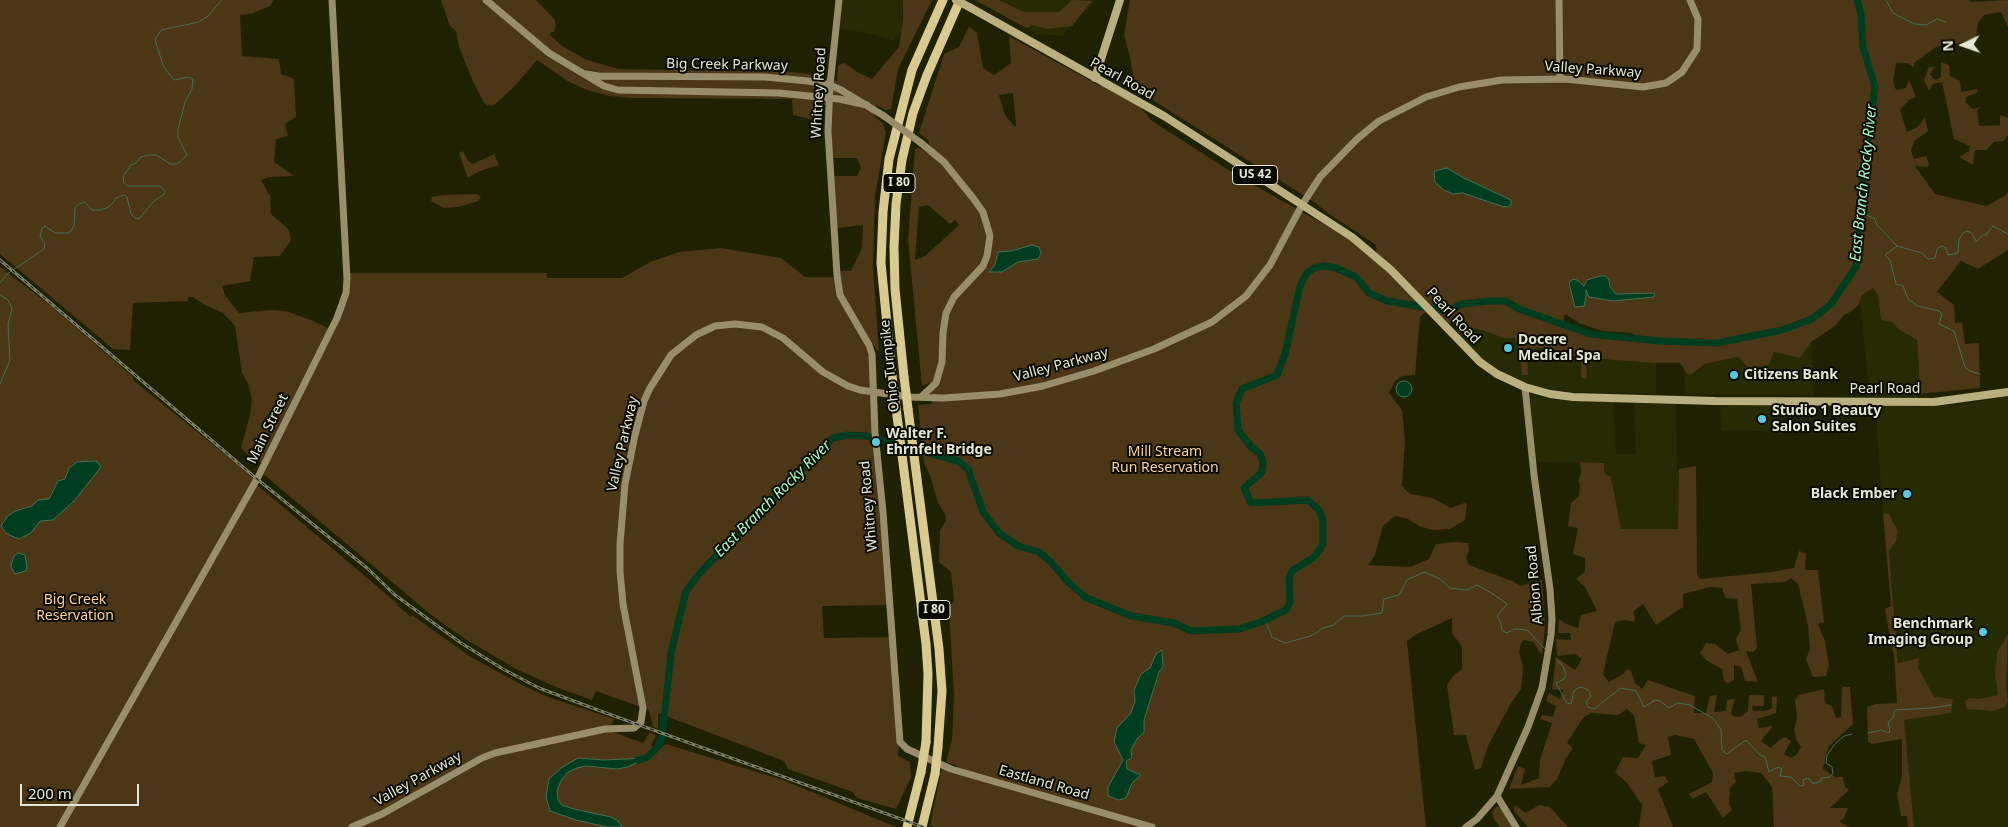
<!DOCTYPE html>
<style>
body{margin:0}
#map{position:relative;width:2008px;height:827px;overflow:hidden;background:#1e2203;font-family:"Noto Sans",sans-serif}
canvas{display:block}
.north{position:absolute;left:1938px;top:20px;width:50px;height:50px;-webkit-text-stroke:4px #090a02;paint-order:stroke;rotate:267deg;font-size:14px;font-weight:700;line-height:20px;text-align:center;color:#e4e8d5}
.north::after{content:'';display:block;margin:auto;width:18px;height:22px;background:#e4e8d5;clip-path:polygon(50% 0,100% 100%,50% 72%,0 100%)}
.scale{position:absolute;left:20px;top:784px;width:119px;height:22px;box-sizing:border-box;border:2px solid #e4e8d5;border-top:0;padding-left:6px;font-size:15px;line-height:18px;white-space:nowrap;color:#e4e8d5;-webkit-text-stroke:4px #090a02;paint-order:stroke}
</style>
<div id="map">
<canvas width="2008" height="827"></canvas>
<div class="north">N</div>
<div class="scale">200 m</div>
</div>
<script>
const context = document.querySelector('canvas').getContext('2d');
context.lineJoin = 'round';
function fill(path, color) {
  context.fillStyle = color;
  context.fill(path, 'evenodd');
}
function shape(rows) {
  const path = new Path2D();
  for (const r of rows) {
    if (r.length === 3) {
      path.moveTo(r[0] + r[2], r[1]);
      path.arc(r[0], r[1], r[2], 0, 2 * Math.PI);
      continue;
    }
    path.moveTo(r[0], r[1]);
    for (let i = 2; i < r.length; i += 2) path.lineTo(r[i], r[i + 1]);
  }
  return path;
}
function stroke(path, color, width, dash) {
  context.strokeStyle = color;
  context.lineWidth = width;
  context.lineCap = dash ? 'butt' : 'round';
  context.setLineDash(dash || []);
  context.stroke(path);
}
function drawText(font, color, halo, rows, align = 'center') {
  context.font = font + ' "Noto Sans",sans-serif';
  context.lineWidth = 4;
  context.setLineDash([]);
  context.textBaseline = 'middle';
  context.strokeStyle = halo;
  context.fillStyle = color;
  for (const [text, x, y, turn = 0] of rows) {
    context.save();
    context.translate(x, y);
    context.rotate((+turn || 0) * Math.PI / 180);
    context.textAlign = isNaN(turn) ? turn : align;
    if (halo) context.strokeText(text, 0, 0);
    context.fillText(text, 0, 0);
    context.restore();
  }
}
fill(shape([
 [843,0,903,0,901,32,893,41,869,33,840,29],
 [982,0,1095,0,1062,36,1037,34,981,2],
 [1873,288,1878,296,1881,320,1892,322,1898,329,1917,340,1919,367,1918,398,1870,396,1860,302,1862,295],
 [1460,325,1485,331,1503,338,1515,338,1519,349,1523,375,1528,374,1527,350,1541,348,1581,358,1581,378,1587,379,1586,358,1656,363,1656,394,1569,392,1532,385,1504,373,1474,353,1454,332],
 [1811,341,1814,395,1685,394,1684,370,1687,374,1692,374,1705,364,1738,357,1749,369,1769,365,1774,352,1804,352],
 [1532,396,1555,400,1613,402,1616,454,1636,454,1634,403,1676,404,1677,468,1679,469,1678,529,1621,529,1611,477,1604,473,1604,463,1535,462,1530,398],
 [2008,396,2008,827,1913,827,1889,550,1896,541,1898,531,1889,514,1883,513,1877,433,1877,405,1922,407,1961,405],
 [1720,404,1770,404,1770,431,1721,430]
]), '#262b03');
fill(shape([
 [0,0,274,0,270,6,251,14,240,15,242,56,279,59,281,74,294,79,296,117,285,124,288,136,276,139,274,162,294,176,269,177,261,180,270,196,271,214,289,230,291,240,280,256,254,257,250,281,222,286,225,295,239,313,270,310,286,311,313,321,330,329,263,464,250,457,241,448,250,415,252,399,248,383,242,373,235,326,223,313,205,305,193,297,188,297,188,301,133,303,130,350,113,349,0,254],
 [441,0,536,0,555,20,556,26,554,32,551,32,550,35,562,46,587,60,618,69,791,72,811,74,837,81,838,65,845,63,857,72,872,79,899,47,903,19,903,0,932,0,898,69,891,109,886,110,876,105,874,115,883,124,886,132,875,196,873,265,879,352,872,343,890,605,822,606,824,638,892,637,899,748,898,756,910,762,911,777,896,809,857,798,853,792,788,769,784,761,687,724,658,713,658,729,653,727,649,710,596,691,592,700,556,687,516,669,467,640,435,618,262,473,348,295,347,273,546,273,547,278,622,278,650,262,679,252,721,248,781,258,805,277,840,277,840,271,851,271,862,248,863,225,837,228,834,176,857,176,861,168,857,158,833,158,830,106,821,104,823,115,819,118,811,119,793,115,792,99,635,98,610,96,587,90,569,82,537,60,513,88,494,105,488,106,484,103,473,81,459,47,456,31,450,26],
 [975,0,999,0,1024,12,1059,12,1072,0,1092,1,1072,26,1047,29,1033,25,1026,28],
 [1130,0,1969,0,1971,2,2008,0,2008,27,2001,12,1984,15,1978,23,1976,38,1959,43,1936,47,1914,63,1914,67,1907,63,1896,63,1893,81,1896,90,1906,88,1909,80,1916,97,1910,99,1900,110,1907,132,1918,127,1925,117,1928,131,1914,141,1911,151,1914,159,1926,156,1929,164,1928,167,1915,166,1935,194,1986,206,2005,196,2008,192,2008,250,1978,269,1961,261,1937,292,1954,305,1955,323,1962,322,1965,344,1979,343,1980,388,1918,394,1919,367,1917,340,1898,329,1892,322,1881,320,1878,296,1873,288,1862,295,1859,304,1852,311,1844,315,1835,326,1811,342,1800,358,1774,352,1769,365,1749,369,1738,357,1705,364,1692,374,1687,374,1680,363,1656,363,1586,358,1587,379,1581,378,1581,358,1541,348,1527,350,1528,375,1522,375,1519,349,1515,338,1503,338,1485,331,1461,325,1457,328,1454,324,1448,323,1441,315,1433,316,1428,310,1420,317,1415,375,1402,376,1395,381,1389,393,1402,410,1405,441,1402,486,1410,494,1432,498,1451,508,1467,502,1465,520,1450,529,1433,530,1419,526,1408,519,1395,516,1383,526,1375,555,1368,565,1410,567,1429,559,1436,544,1454,542,1468,543,1469,550,1466,558,1469,565,1512,581,1521,586,1542,580,1545,629,1542,655,1533,642,1524,640,1521,643,1519,652,1523,667,1521,689,1511,703,1488,746,1481,768,1475,770,1466,735,1454,735,1447,685,1454,675,1462,669,1462,647,1452,633,1452,618,1417,634,1407,641,1426,827,934,827,930,825,942,768,956,770,957,766,946,762,952,740,954,697,949,609,954,600,951,572,939,562,940,530,946,521,945,514,938,503,930,475,924,463,918,405,932,404,929,383,922,386,908,240,915,149,920,148,927,153,929,141,919,133,944,54,959,47,969,26,977,33,983,68,994,75,1011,63,1009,36,1100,86,1104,81,1131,96,1152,121,1238,176,1352,240,1377,257,1376,245,1329,214,1314,202,1162,106,1135,88,1130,57,1124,35],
 [1013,93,1016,126,1015,127,1005,115,999,95],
 [928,205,950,224,955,220,959,225,925,256,915,260,919,207],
 [1565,314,1579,323,1602,331,1632,333,1639,342,1589,337,1562,327],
 [1941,62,1949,65,1950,76,1960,81,1961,92,1977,89,1977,93,1966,97,1966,103,1973,109,1981,107,1977,110,1979,126,2000,125,2000,115,2008,118,2008,135,2004,141,1994,142,1986,150,1975,150,1973,165,1959,157,1969,151,1970,146,1954,139,1942,82,1933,84,1929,91,1924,80,1929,67,1935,67,1930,74,1935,80,1941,77],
 [463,151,468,161,473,164,494,154,499,165,480,171,469,177,467,176,459,153],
 [477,194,481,197,478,201,458,207,444,208,431,201,432,197,442,195],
 [0,267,51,306,133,377,133,380,243,469,255,480,256,484,398,604,397,605,411,617,412,615,471,657,524,686,551,698,614,719,612,724,602,728,643,743,650,732,656,735,651,746,659,749,666,744,783,780,896,827,60,827,85,775,56,827,0,827],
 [1580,462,1604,463,1604,473,1611,477,1621,529,1678,529,1679,469,1696,466,1697,574,1700,579,1772,572,1794,568,1799,551,1806,553,1805,570,1818,570,1824,622,1818,624,1825,641,1829,666,1826,676,1813,677,1806,659,1810,649,1808,625,1798,584,1791,578,1785,582,1751,584,1757,648,1753,652,1746,651,1758,682,1745,681,1741,667,1734,665,1734,680,1728,683,1724,681,1722,669,1706,660,1700,653,1706,643,1715,644,1728,654,1739,650,1736,639,1741,630,1737,599,1725,598,1722,588,1710,587,1683,594,1683,607,1656,625,1643,604,1634,611,1635,622,1626,620,1615,622,1603,674,1609,682,1623,674,1627,669,1631,671,1635,683,1642,689,1648,680,1695,696,1694,713,1706,713,1710,696,1717,695,1714,712,1726,711,1727,700,1735,699,1731,713,1733,716,1740,717,1748,711,1749,695,1764,695,1764,706,1752,706,1753,711,1766,711,1772,708,1772,696,1777,697,1776,713,1757,719,1759,728,1773,726,1761,741,1771,748,1778,741,1785,737,1791,741,1784,754,1791,758,1797,754,1801,747,1796,739,1794,730,1797,718,1795,700,1799,695,1824,689,1825,703,1832,706,1836,718,1841,717,1842,687,1850,687,1853,724,1828,747,1823,769,1835,777,1843,777,1845,787,1849,790,1830,808,1848,808,1844,818,1839,821,1849,827,1774,827,1772,787,1761,773,1746,771,1734,773,1736,782,1730,788,1729,803,1732,810,1723,818,1706,792,1692,799,1689,794,1712,782,1713,773,1694,739,1675,735,1668,737,1671,755,1652,761,1655,777,1665,776,1668,782,1658,789,1673,827,1639,827,1642,805,1627,783,1615,772,1623,757,1638,758,1646,745,1639,743,1634,715,1627,709,1618,715,1591,713,1583,718,1567,743,1573,748,1566,758,1557,779,1550,787,1509,789,1518,766,1525,769,1521,785,1539,778,1540,760,1552,723,1540,719,1542,715,1553,717,1556,706,1546,701,1549,693,1560,699,1564,690,1552,689,1556,657,1575,670,1582,659,1575,654,1557,656,1556,639,1571,640,1570,633,1558,633,1559,619,1566,624,1578,628,1581,615,1597,611,1585,587,1576,579,1585,572,1585,558,1573,554,1578,528,1568,526,1571,503,1579,496,1580,485,1578,481,1581,473],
 [1883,513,1889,514,1898,531,1896,541,1889,551,1898,663,1919,658,1918,667,1934,697,1953,699,1951,713,1904,720,1914,827,1908,827,1907,816,1901,816,1897,794,1902,776,1902,739,1872,744,1868,742,1867,707,1876,704,1897,703,1894,654,1892,649,1885,609,1891,606],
 [2008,634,2006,687,2008,702,2004,707,1994,711,1967,709,1965,702,1969,698,1979,699,1998,695,1995,675,1997,653],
 [1515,805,1526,813,1539,805,1550,807,1568,827,1528,827,1514,811],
 [1497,806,1502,809,1513,827,1500,827,1494,819,1492,812]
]), '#4b3615');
const water = shape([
 [1447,168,1464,178,1511,200,1511,204,1508,207,1501,206,1463,193,1453,194,1444,190,1435,182,1434,171,1447,168],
 [1032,245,1039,247,1041,253,1038,259,1018,262,1002,272,989,272,995,265,998,252,1011,251,1032,245],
 [1600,276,1606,276,1609,280,1610,287,1616,294,1653,293,1655,294,1654,297,1613,301,1589,297,1586,290,1586,297,1584,306,1575,307,1569,283,1573,279,1577,280,1584,286,1587,280,1600,276],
 [1404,389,8],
 [96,461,101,467,74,501,53,520,40,521,31,533,19,539,7,534,1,526,7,517,15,511,32,506,38,500,49,499,58,481,65,479,69,468,77,462,96,461],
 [18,553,25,555,27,568,26,571,15,574,11,566,14,556,18,553],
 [1162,650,1163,667,1159,672,1148,707,1144,720,1144,732,1137,739,1131,750,1132,758,1126,761,1127,769,1141,775,1132,783,1126,798,1119,800,1108,796,1108,787,1123,760,1114,742,1117,728,1131,713,1135,701,1134,690,1141,674,1150,668,1156,654,1162,650],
 [578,758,604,760,646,758,628,767,617,769,586,766,577,768,567,773,561,781,557,790,558,800,562,805,574,809,611,817,618,821,622,827,607,827,576,820,550,811,546,797,549,779,561,768,578,758]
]);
fill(water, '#003d20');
stroke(water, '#447056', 1);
stroke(shape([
 [1886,0,1893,13,1915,24,1926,25,1937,19,1946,22],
 [1861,213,1874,218,1877,225,1897,246,1885,255,1890,260,1896,284,1903,286,1908,299,1918,306,1939,311,1942,314,1939,324,1954,331,1965,367,1970,371,1980,374],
 [1897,246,1922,253,1928,259,1935,258,1937,249,1942,246,1946,248,1948,255,1958,253,1959,239,1963,233,1967,231,1972,233,1976,241,1983,235,1986,235,1993,226,2008,234],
 [0,283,7,274,44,249,45,244,40,237,42,228,45,226,55,233,68,233,71,231,74,225,75,208,79,204,85,202,92,210,100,210,107,208,113,203,116,198,124,195,127,197,131,214,135,218,139,219,153,202,164,194,165,191,160,186,128,186,124,183,123,176,131,165,136,163,141,157,148,155,157,155,170,164,177,164,187,155,178,137,178,129,185,102,192,89,193,79,188,77,175,80,171,77,163,65,155,40,161,30,199,22,208,16,222,0],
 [0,295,8,300,12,309,8,324,10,360,0,384],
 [1265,620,1272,637,1285,643,1311,636,1323,628,1334,625,1344,616,1361,616,1382,613,1384,599,1399,595,1407,580,1424,572,1440,579,1450,588,1467,590,1477,585,1493,594,1507,604,1497,616,1501,623,1502,630,1506,633,1515,629,1527,630,1545,649],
 [1556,659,1563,666,1566,675,1564,679,1556,683,1567,703,1571,704,1574,691,1578,688,1582,687,1588,690,1591,696,1586,702,1588,707,1594,709,1621,688,1636,691,1644,707,1655,700,1660,701,1669,708,1678,703,1690,705,1714,719,1721,730,1722,750,1727,754,1746,740,1760,755,1765,757,1769,772,1778,767,1782,769,1780,776,1791,777,1800,786,1804,785,1803,780,1808,778,1812,783,1816,783,1821,781,1821,778,1830,777,1833,773,1832,767,1826,763,1827,755,1835,744,1844,736,1852,734],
 [1868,733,1881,730,1888,733,1890,732,1888,722,1893,718,1895,710,1931,708,1951,705]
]), '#447056', 1);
stroke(shape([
 [638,760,646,758,657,748,662,738,671,653,686,591,699,574,724,548,764,511,782,488,833,438,847,435,866,436,958,461,968,469,983,512,999,533,1018,546,1039,552,1051,562,1068,582,1085,597,1131,616,1174,623,1191,631,1239,629,1261,622,1286,610,1290,602,1289,578,1292,571,1314,557,1323,544,1323,521,1319,510,1308,500,1251,503,1244,488,1262,472,1263,462,1260,454,1251,447,1238,430,1236,403,1242,389,1277,375,1285,354,1300,286,1306,274,1314,268,1324,266,1336,268,1356,277,1369,293,1387,301,1447,311,1462,304,1489,301,1506,301,1519,309,1590,334,1660,341,1717,343,1782,330,1812,319,1831,304,1856,267,1863,180,1875,87,1863,47,1861,14,1857,0]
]), '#003d20', 7);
stroke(shape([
 [486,0,549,53,604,86,618,90,779,93,839,99,867,105],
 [839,0,830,85,828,131,837,275,840,295,869,345,872,354,875,433,883,512,900,742,907,749,951,769,1152,827],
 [1559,0,1560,79],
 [586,74,598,76,765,77,808,81,830,85,841,90,884,116],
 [921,397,936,383,942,362,943,333,946,313,954,297,983,266,987,256,990,236,983,212,973,198,944,162,921,143],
 [1497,796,1516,827],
 [60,827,257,479,337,318,346,293,347,279,332,0],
 [352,827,382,814,482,758,495,753,605,729,634,728,641,722,643,708,623,604,620,571,620,544,625,484,635,435,644,401,650,388,671,355,696,335,715,326,735,324,762,327,783,338,823,372,848,386,860,390,909,397,944,398,1000,394,1043,386,1094,371,1154,349,1212,322,1246,296,1270,265,1302,205,1320,177,1357,139,1379,121,1426,97,1459,87,1502,80,1565,79,1643,87,1666,83,1682,72,1697,49,1698,19,1690,0],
 [1466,827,1477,819,1497,796,1528,727,1542,688,1551,635,1552,619,1550,589,1534,475,1525,387]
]), '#988f6a', 7);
stroke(shape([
 [971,8,1164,116,1352,237,1391,270,1480,362,1497,374,1525,387,1550,394,1573,397,1715,401,1934,402,2008,392],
 [1095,78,1120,0]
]), '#baaf7e', 8);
stroke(shape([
 [892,376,881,263,883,212,889,159,912,70,943,0],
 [904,377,895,289,894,247,896,204,902,160,913,113,927,75,960,0],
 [896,408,926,644,928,674,926,742],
 [908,409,939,649,942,691,938,747],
 [907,827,921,772],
 [922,827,935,774]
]), '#d9cb90', 9);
const rail = shape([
 [0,260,257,479,367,568,395,595,461,643,503,669,539,688,606,713,923,827]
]);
stroke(rail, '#7b7f66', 3);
stroke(rail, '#090a02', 1, [4]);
stroke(shape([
 [884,116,921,143]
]), '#988f6a', 7);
stroke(shape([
 [956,0,971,8]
]), '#baaf7e', 8);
stroke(shape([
 [892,376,896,408],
 [904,377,908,409],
 [921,772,926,742],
 [935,774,938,747]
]), '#d9cb90', 9);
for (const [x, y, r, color] of [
 [1508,348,5,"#57c9e2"],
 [1734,375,5,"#57c9e2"],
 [1762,419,5,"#57c9e2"],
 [876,442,5,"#57c9e2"],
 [1907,494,5,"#57c9e2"],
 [1983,632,5,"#57c9e2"]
]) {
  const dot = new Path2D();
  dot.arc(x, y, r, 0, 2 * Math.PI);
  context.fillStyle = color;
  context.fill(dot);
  stroke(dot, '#090a02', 2);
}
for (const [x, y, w] of [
 [1255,175,45],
 [899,183,32],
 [934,610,32]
]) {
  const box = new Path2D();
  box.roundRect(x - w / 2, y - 9.5, w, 19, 4);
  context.fillStyle = '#090a02';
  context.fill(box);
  stroke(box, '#e4e8d5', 1);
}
drawText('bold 12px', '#e4e8d5', null, [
 ["US 42",1255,175],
 ["I 80",899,183],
 ["I 80",934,610]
]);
drawText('14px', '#e4e8d5', '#090a02', [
 ["Big Creek Parkway",727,65,1],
 ["Valley Parkway",1593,70,4],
 ["Pearl Road",1122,79,29],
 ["Whitney Road",819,93,-87],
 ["Pearl Road",1453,316,47],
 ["Valley Parkway",1061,365,-15],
 ["Ohio Turnpike",890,366,-96],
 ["Pearl Road",1885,389],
 ["Main Street",268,429,-64],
 ["Valley Parkway",623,444,-77],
 ["Whitney Road",869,506,-95],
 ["Albion Road",1535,585,-95],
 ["Valley Parkway",418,779,-29],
 ["Eastland Road",1044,783,16]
]);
drawText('bold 14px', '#e4e8d5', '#090a02', [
 ["Docere",1518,340],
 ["Medical Spa",1518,356],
 ["Citizens Bank",1744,375],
 ["Studio 1 Beauty",1772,411],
 ["Salon Suites",1772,427],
 ["Walter F.",886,434],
 ["Ehrnfelt Bridge",886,450],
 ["Black Ember",1897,494,"right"],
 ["Benchmark",1973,624,"right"],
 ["Imaging Group",1973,640,"right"]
], 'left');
drawText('14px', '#fbd399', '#090a02', [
 ["Mill Stream",1165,452],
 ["Run Reservation",1165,468],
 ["Big Creek",75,600],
 ["Reservation",75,616]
]);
drawText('italic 15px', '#a8fac6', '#090a02', [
 ["East Branch Rocky River",1864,183,-84],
 ["East Branch Rocky River",773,499,-45]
]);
</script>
